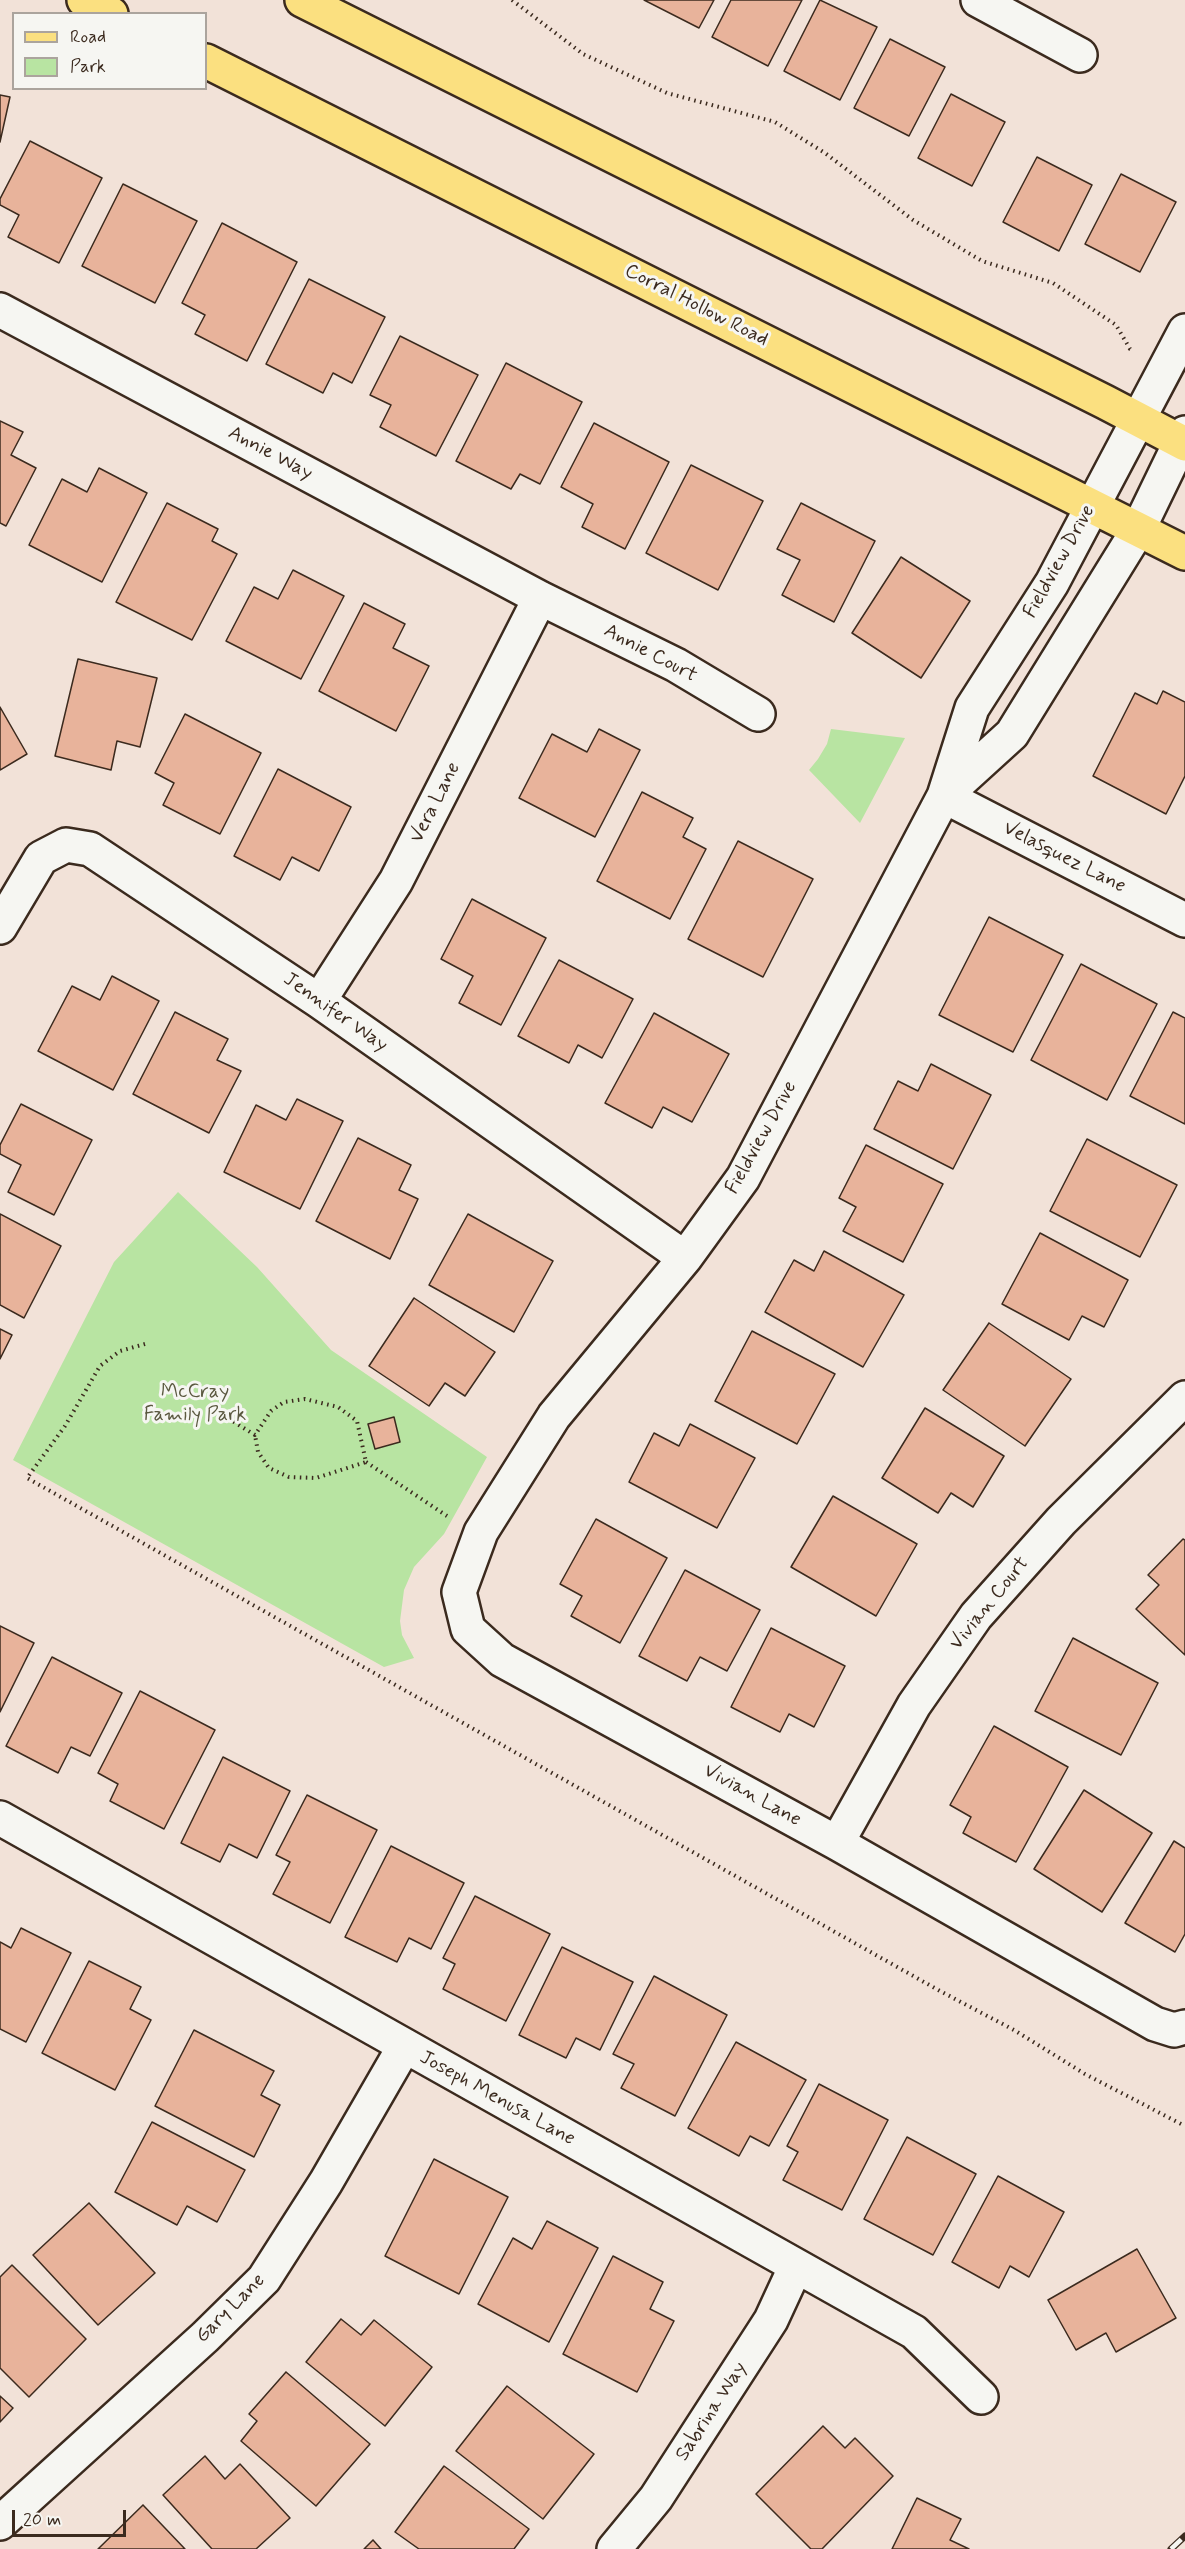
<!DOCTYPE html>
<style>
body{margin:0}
#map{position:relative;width:1185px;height:2549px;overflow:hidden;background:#f2e2d8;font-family:Mynerve,sans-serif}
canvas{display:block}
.legend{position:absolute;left:12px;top:12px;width:195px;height:78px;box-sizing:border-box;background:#f6f6f2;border:2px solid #aba49d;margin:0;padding:8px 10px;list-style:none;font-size:18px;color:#3b2a1e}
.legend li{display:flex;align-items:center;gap:12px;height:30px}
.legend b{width:30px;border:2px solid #aba49d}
.scale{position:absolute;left:12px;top:2510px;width:114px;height:27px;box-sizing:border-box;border:3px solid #3b2a1e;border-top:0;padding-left:8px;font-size:18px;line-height:21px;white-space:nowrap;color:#3b2a1e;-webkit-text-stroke:4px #f6f6f2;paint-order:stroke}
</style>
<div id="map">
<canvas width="1185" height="2549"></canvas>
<ul class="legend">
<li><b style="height:8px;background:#fbe080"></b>Road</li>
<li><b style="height:16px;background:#b8e4a2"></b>Park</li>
</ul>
<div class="scale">20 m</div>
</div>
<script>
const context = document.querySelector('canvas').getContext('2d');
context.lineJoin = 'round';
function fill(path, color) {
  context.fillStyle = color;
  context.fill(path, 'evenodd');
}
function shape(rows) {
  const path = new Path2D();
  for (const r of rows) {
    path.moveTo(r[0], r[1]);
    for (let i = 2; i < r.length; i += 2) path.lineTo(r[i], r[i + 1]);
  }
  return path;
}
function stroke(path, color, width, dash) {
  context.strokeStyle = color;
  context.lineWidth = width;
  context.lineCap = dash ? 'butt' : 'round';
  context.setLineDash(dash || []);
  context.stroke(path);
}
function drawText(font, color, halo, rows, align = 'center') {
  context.font = font + ' Mynerve,sans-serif';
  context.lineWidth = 6;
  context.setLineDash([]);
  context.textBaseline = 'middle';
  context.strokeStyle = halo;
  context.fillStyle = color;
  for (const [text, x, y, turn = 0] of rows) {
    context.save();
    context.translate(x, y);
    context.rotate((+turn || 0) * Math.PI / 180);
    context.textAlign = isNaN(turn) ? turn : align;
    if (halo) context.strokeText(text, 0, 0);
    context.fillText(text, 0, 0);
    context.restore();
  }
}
fill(shape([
 [831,729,905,738,860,823,809,770,818,759,827,744],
 [178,1192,257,1267,331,1350,487,1457,444,1534,414,1567,404,1590,400,1621,402,1635,414,1658,384,1667,13,1460,114,1262]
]), '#b8e4a2');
const building = shape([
 [644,0,714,0,699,28,644,0],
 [731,0,802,0,768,66,712,37,731,0],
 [820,0,877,27,840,100,784,71,820,0],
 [890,39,945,67,909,136,854,108,890,39],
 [951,94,1005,122,972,186,918,158,951,94],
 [0,95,10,97,0,142,0,95],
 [30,141,102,178,59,263,8,237,19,215,0,205,0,199,30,141],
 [1037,157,1092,185,1059,251,1003,222,1037,157],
 [1121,174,1176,202,1140,272,1085,244,1121,174],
 [123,184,197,221,155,303,82,266,123,184],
 [222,223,297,262,247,361,195,334,205,315,182,303,222,223],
 [309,279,385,317,352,383,333,373,323,393,266,364,309,279],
 [400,336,478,375,436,456,380,427,391,405,370,395,400,336],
 [506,363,582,402,540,484,520,474,511,489,456,461,506,363],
 [0,421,23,432,11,455,36,468,6,526,0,523,0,421],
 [594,423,669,462,625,549,582,527,593,504,561,487,594,423],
 [691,465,763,501,718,590,646,553,691,465],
 [99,468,147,493,102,582,29,545,62,479,87,492,99,468],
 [167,503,218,529,212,541,237,554,192,640,116,602,167,503],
 [801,503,875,541,834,622,782,595,800,560,777,549,801,503],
 [901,557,970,601,921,678,852,633,901,557],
 [293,570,344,596,301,679,226,641,254,587,278,599,293,570],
 [364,603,405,624,393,648,429,666,396,731,319,691,364,603],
 [78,659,157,678,140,747,117,741,111,770,55,756,78,659],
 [1163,691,1185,702,1185,776,1166,814,1093,776,1135,693,1157,704,1163,691],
 [0,707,27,754,0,770,0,707],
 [185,714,261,753,220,834,163,805,174,783,155,773,185,714],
 [599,729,640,750,595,837,519,798,552,734,587,752,599,729],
 [278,769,351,807,319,871,292,857,280,880,234,856,278,769],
 [642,792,693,818,683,837,706,849,670,919,597,881,642,792],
 [738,841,813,879,763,977,688,939,738,841],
 [472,899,546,938,501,1025,459,1003,473,976,441,959,472,899],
 [989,917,1063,955,1013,1052,939,1015,989,917],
 [559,960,633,999,602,1058,578,1045,569,1063,518,1036,559,960],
 [1081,964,1157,1004,1107,1100,1031,1060,1081,964],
 [112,976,159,1001,113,1090,38,1051,72,986,100,1000,112,976],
 [175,1012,228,1039,217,1060,241,1071,209,1133,133,1094,175,1012],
 [1173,1012,1185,1018,1185,1124,1130,1096,1173,1012],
 [654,1013,729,1054,692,1122,663,1107,652,1128,605,1103,654,1013],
 [931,1064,991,1095,953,1169,874,1129,898,1081,918,1091,931,1064],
 [297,1099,343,1121,300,1209,224,1172,256,1105,286,1120,297,1099],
 [21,1104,92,1140,54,1215,8,1192,21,1165,0,1154,0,1145,21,1104],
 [358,1138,411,1165,399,1190,418,1199,390,1259,316,1221,358,1138],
 [1087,1139,1177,1185,1140,1257,1050,1211,1087,1139],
 [866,1145,943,1184,903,1262,843,1231,856,1207,839,1198,866,1145],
 [0,1214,61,1246,24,1318,0,1305,0,1214],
 [468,1214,553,1261,514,1332,429,1285,468,1214],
 [1040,1233,1128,1280,1104,1327,1082,1316,1069,1340,1002,1304,1040,1233],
 [824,1251,904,1295,863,1367,765,1312,794,1260,814,1271,824,1251],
 [414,1298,495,1352,465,1396,445,1383,429,1406,369,1366,414,1298],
 [989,1323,1071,1379,1025,1446,943,1390,989,1323],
 [0,1329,12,1335,0,1359,0,1329],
 [752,1331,835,1374,797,1444,715,1401,752,1331],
 [925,1408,1004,1456,973,1507,951,1493,938,1513,882,1478,925,1408],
 [394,1417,400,1442,375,1449,368,1424,394,1417],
 [690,1424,755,1458,717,1528,629,1482,654,1433,679,1446,690,1424],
 [833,1496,917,1544,876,1616,791,1567,833,1496],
 [596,1519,667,1558,620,1643,571,1616,582,1596,560,1584,596,1519],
 [1183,1539,1185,1540,1185,1655,1136,1609,1159,1585,1148,1575,1183,1539],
 [685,1570,760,1610,727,1671,700,1657,687,1681,639,1656,685,1570],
 [0,1626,34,1643,0,1712,0,1626],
 [771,1628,845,1666,814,1727,789,1714,780,1732,731,1707,771,1628],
 [1073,1638,1158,1683,1121,1755,1035,1711,1073,1638],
 [52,1657,122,1693,90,1756,71,1747,58,1773,6,1746,52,1657],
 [140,1691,215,1730,164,1829,110,1801,118,1784,98,1773,140,1691],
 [994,1726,1068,1767,1016,1862,963,1833,971,1817,950,1805,994,1726],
 [223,1757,290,1791,257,1858,229,1844,220,1862,181,1843,223,1757],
 [1084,1790,1152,1833,1102,1912,1034,1869,1084,1790],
 [307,1795,377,1830,330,1923,273,1894,290,1862,276,1855,307,1795],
 [1174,1841,1185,1848,1185,1934,1175,1952,1125,1923,1174,1841],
 [391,1846,464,1883,431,1949,409,1938,397,1962,345,1937,391,1846],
 [475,1896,550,1934,506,2021,443,1989,455,1964,443,1958,475,1896],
 [21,1928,71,1953,26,2042,0,2029,0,1942,11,1948,21,1928],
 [562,1947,633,1982,600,2050,576,2038,566,2058,519,2035,562,1947],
 [89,1961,141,1987,130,2009,151,2020,115,2090,42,2053,89,1961],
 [654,1976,727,2015,675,2116,621,2088,634,2064,613,2054,654,1976],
 [194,2030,274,2071,261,2095,280,2105,254,2157,155,2106,194,2030],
 [736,2042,806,2080,769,2146,750,2136,739,2156,688,2128,736,2042],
 [819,2084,888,2120,842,2210,783,2180,798,2152,787,2146,819,2084],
 [152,2122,245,2170,217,2222,187,2206,177,2225,115,2192,152,2122],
 [907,2137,976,2174,933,2255,864,2219,907,2137],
 [434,2159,508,2197,459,2294,385,2256,434,2159],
 [998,2176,1064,2212,1029,2277,1010,2266,999,2288,952,2262,998,2176],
 [89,2203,155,2273,98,2325,33,2255,89,2203],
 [547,2221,598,2248,549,2342,478,2304,513,2238,532,2249,547,2221],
 [1137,2249,1176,2318,1116,2352,1106,2333,1076,2350,1048,2300,1137,2249],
 [613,2256,663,2282,650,2309,674,2321,637,2392,563,2354,613,2256],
 [12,2265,86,2339,29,2397,0,2368,0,2277,12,2265],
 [341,2319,361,2335,374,2320,432,2367,385,2426,306,2362,341,2319],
 [286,2372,370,2444,316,2506,241,2441,257,2421,249,2414,286,2372],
 [507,2386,594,2454,543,2519,456,2451,507,2386],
 [0,2396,13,2408,0,2422,0,2396],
 [823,2426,845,2448,855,2438,893,2476,822,2549,811,2549,756,2494,823,2426],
 [205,2456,225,2479,240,2464,290,2518,256,2549,212,2549,163,2495,205,2456],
 [444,2466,529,2529,514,2549,419,2549,395,2532,444,2466],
 [917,2498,961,2519,950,2540,969,2549,892,2549,917,2498],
 [143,2505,185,2549,98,2549,143,2505],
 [373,2540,381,2549,364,2549,373,2540]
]);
fill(building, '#e8b39b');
stroke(building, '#3b2a1e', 1.5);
const minor = shape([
 [978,0,1080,55],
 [0,310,540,598,676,665,758,714],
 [1185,331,1052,583,972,708,944,796,743,1178,685,1258,554,1416,481,1532,459,1592,468,1629,502,1660,837,1843,1155,2024,1174,2030,1185,2027],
 [945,795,1012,734,1138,530,1185,433],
 [944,796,1185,920],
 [0,927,41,858,66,845,90,849,319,1001,685,1258],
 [319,1001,396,881,540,598],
 [0,1818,914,2332,981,2397],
 [837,1843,914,1705,976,1616,1061,1521,1185,1398],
 [0,2523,205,2337,264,2279,326,2182,404,2047],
 [614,2549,656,2498,771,2320,796,2266]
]);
const major = shape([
 [84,0,111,14],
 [302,0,1105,402,1185,444],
 [206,61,1185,553]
]);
stroke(minor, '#3b2a1e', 38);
stroke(major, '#3b2a1e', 38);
stroke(shape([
 [512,0,583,54,667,93,775,122,825,153,913,220,982,261,1053,283,1116,325,1130,349,1134,351],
 [145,1344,120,1351,100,1366,65,1426,27,1478,940,1991,1014,2030,1085,2074,1185,2126],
 [213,1409,255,1435,271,1411,284,1402,305,1399,338,1407,357,1421,366,1462,316,1478,289,1477,269,1468,258,1452,255,1435],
 [366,1462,447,1516]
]), '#3b2a1e', 4, [1.5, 4.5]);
stroke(minor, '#f6f6f2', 33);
stroke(major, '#fbe080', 33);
const rail = shape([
 [1171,2549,1185,2536]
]);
stroke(rail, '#3b2a1e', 7);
stroke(rail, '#f6f6f2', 4.5, [14]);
drawText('20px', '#3b2a1e', '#f6f6f2', [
 ["Corral Hollow Road",696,306,27],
 ["Annie Way",270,454,28],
 ["Fieldview Drive",1060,562,-61],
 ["Annie Court",650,654,28],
 ["Vera Lane",436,803,-63],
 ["Velasquez Lane",1064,858,27],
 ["Jennifer Way",335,1013,35],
 ["Fieldview Drive",762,1138,-61],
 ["Vivian Court",990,1604,-51],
 ["Vivian Lane",752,1796,29],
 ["Joseph Menusa Lane",497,2099,29],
 ["Gary Lane",231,2309,-45],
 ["Sabrina Way",712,2412,-57]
]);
drawText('20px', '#5a583f', '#f6f6f2', [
 ["McCray",195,1393],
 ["Family Park",195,1416]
]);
</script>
